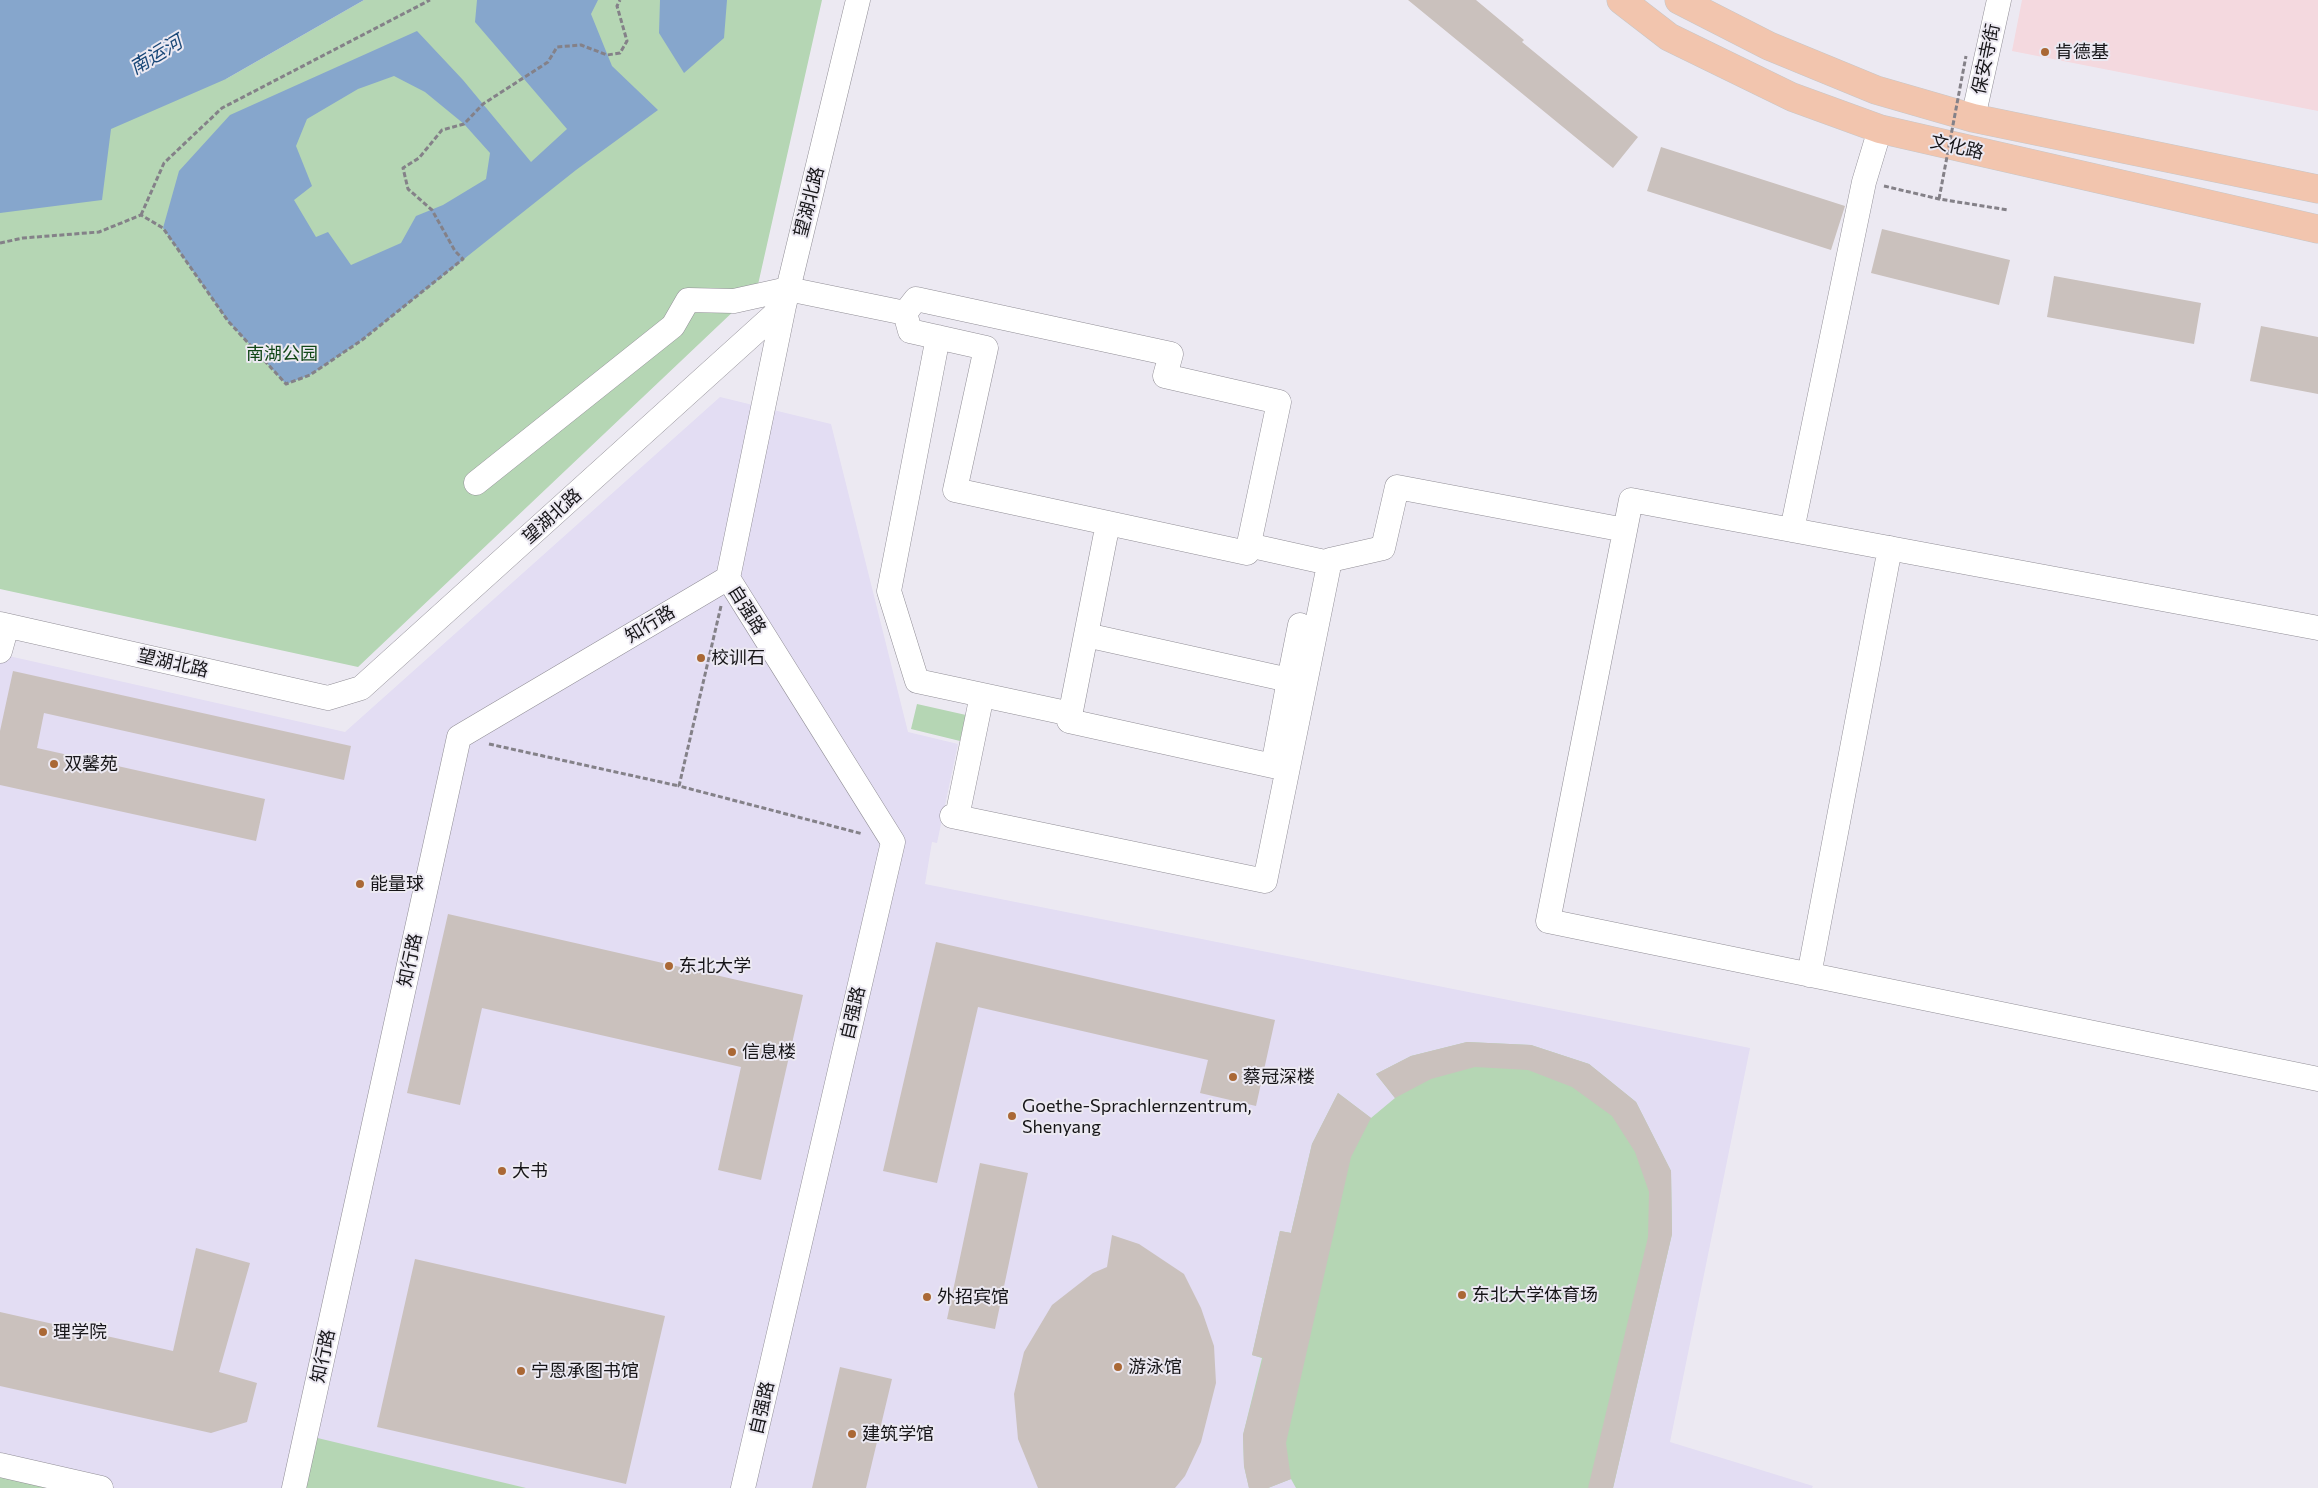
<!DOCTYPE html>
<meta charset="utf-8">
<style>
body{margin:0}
canvas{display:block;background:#ece9f2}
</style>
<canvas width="2318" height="1488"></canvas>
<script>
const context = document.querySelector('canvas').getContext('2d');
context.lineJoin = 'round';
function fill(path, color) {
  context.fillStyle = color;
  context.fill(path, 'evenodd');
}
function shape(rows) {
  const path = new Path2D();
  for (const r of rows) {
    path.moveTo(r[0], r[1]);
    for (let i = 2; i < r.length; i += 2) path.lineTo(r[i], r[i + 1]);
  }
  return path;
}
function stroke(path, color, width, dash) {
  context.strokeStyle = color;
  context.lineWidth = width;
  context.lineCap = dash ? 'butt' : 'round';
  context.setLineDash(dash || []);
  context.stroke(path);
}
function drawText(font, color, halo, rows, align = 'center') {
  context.font = font + ' Commissioner,"Noto Sans SC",sans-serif';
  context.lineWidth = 4;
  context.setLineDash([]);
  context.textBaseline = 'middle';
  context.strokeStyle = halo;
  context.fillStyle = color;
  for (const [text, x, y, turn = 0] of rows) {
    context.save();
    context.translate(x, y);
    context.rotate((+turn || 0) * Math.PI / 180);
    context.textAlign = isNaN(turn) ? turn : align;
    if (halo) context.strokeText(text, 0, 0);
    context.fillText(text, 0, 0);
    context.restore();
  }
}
fill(shape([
 [720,397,831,424,908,732,958,744,937,843,932,842,925,884,1750,1048,1670,1442,1813,1486,1812,1488,0,1488,0,654,345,732]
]), '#e3ddf3');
fill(shape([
 [2022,0,2318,0,2318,111,2012,51]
]), '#f4d9df');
fill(shape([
 [0,0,226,79,364,0,822,0,757,289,358,667,0,589],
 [917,704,966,715,960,741,911,729],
 [1467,1042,1531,1045,1589,1064,1636,1102,1671,1171,1672,1234,1613,1488,1296,1488,1291,1479,1268,1488,1249,1488,1244,1466,1243,1435,1262,1358,1252,1355,1280,1231,1291,1233,1312,1144,1338,1093,1371,1118,1395,1098,1376,1074,1411,1056],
 [305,1435,526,1488,294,1488],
 [0,1465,101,1488,0,1488]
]), '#b5d6b4');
fill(shape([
 [0,0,364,0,226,79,111,129,102,200,0,213],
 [477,0,598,0,591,14,612,66,658,110,576,170,362,340,310,375,286,384,228,321,163,228,179,171,230,115,417,31,463,80,531,162,567,129,475,22],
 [394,76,425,92,464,124,490,153,486,179,443,205,416,216,401,243,351,265,328,232,316,237,294,200,312,186,296,146,307,119,358,89],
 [660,0,727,0,724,38,684,73,659,33]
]), '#86a6cc');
fill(shape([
 [1408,0,1476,0,1524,40,1522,42,1638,137,1613,168],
 [1661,147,1845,206,1831,250,1647,191],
 [1882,229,2010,260,1999,305,1871,273],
 [2054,276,2201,303,2194,344,2047,317],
 [2261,326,2318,337,2318,394,2250,381],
 [13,671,351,746,344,780,44,713,37,748,265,799,256,841,0,785,0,731],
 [448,914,803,995,761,1180,718,1170,741,1067,482,1008,460,1105,407,1093],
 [936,942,1275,1020,1256,1106,1200,1093,1208,1060,978,1007,937,1183,883,1171],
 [1467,1042,1531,1045,1589,1064,1636,1102,1671,1171,1672,1234,1613,1488,1588,1488,1648,1237,1649,1192,1635,1152,1612,1116,1572,1087,1528,1070,1475,1067,1431,1079,1395,1098,1376,1074,1411,1056],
 [1338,1093,1371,1118,1351,1157,1286,1443,1291,1479,1268,1488,1249,1488,1244,1466,1243,1435,1263,1358,1252,1355,1280,1231,1291,1233,1312,1144],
 [980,1163,1028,1173,995,1329,947,1319],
 [1112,1235,1139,1244,1184,1274,1201,1308,1214,1346,1216,1383,1201,1442,1185,1476,1175,1488,1038,1488,1018,1439,1014,1394,1024,1352,1052,1305,1093,1273,1107,1267],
 [196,1248,250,1263,219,1372,257,1383,247,1422,211,1433,0,1386,0,1312,173,1351],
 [415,1259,665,1316,626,1484,377,1427],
 [840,1367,892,1379,866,1488,812,1488]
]), '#cac1bd');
const minor = shape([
 [1973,118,1999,0],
 [938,337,889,591,917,681,1071,714],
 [476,483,673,326,688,300,734,301,788,289,905,313,910,331,986,348,955,490,1247,553,1279,402,1165,376,1171,354,916,299,905,313],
 [1108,523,1069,721,1273,766,1289,680],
 [1792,530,1864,182,1880,129],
 [1248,545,1329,563],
 [728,578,893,842,743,1488],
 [728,578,784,306],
 [0,624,328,698,361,688,784,306,858,0],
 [2318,628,1631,500,1548,921,2318,1079],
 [1086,635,1289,680,1300,625],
 [0,651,7,626],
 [952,816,1265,881,1330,560,1383,548,1397,487,1625,530],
 [957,817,982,695],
 [1809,975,1890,548],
 [0,1465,101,1488],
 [294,1488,459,737,728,578]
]);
const major = shape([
 [1621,0,1669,37,1792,97,1880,129,2318,229],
 [1679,0,1769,46,1876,90,1973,118,2318,189]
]);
stroke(minor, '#928f97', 25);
stroke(major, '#c7c7c8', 29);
stroke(shape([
 [1884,186,1939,199,2008,210],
 [141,215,164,163,222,108,430,0],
 [0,243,23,238,99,232,141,215,163,228,228,321,286,384,310,375,362,340,463,259,455,251,432,210,408,189,403,168,419,158,442,130,464,124,483,104,548,62,557,47,581,45,607,55,620,53,627,41,617,6,620,0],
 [721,606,679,786,863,834],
 [489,744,679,786]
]), '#848188', 3, [5, 2.5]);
stroke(minor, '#fff', 24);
stroke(major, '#f2c5ae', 28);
stroke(shape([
 [1939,199,1966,56]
]), '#848188', 3, [5, 2.5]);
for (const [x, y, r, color] of [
 [2045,52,5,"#aa6835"],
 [701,658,5,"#aa6835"],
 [54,764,5,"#aa6835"],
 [360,884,5,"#aa6835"],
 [669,966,5,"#aa6835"],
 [732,1052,5,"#aa6835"],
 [1233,1077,5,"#aa6835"],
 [1012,1116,5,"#aa6835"],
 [502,1171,5,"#aa6835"],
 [1462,1295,5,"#aa6835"],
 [927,1297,5,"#aa6835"],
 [43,1332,5,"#aa6835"],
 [1118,1367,5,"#aa6835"],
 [521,1371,5,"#aa6835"],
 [852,1434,5,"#aa6835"]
]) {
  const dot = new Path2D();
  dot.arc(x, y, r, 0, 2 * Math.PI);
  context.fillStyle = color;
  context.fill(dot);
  stroke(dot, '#ece9f2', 2);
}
drawText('18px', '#161518', '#ece9f2', [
 ["肯德基",2055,52],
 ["校训石",711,658],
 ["双馨苑",64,764],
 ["能量球",370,884],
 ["东北大学",679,966],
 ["信息楼",742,1052],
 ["蔡冠深楼",1243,1077],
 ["Goethe-Sprachlernzentrum,",1022,1106],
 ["Shenyang",1022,1127],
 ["大书",512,1171],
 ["东北大学体育场",1472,1295],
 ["外招宾馆",937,1297],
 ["理学院",53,1332],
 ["游泳馆",1128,1367],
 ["宁恩承图书馆",531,1371],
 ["建筑学馆",862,1434]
], 'left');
drawText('18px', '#161518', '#ece9f2', [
 ["保安寺街",1986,59,-78],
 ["文化路",1957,147,13],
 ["望湖北路",809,202,-76],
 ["望湖北路",552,516,-42],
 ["自强路",747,610,58],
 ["知行路",650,624,-31],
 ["望湖北路",173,663,13],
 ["知行路",410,960,-78],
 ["自强路",853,1013,-77],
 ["知行路",323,1356,-78],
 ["自强路",762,1408,-77]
]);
drawText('18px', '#114718', '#ece9f2', [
 ["南湖公园",282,354]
]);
drawText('italic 19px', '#1a4878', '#ece9f2', [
 ["南运河",156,55,-31]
]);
</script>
